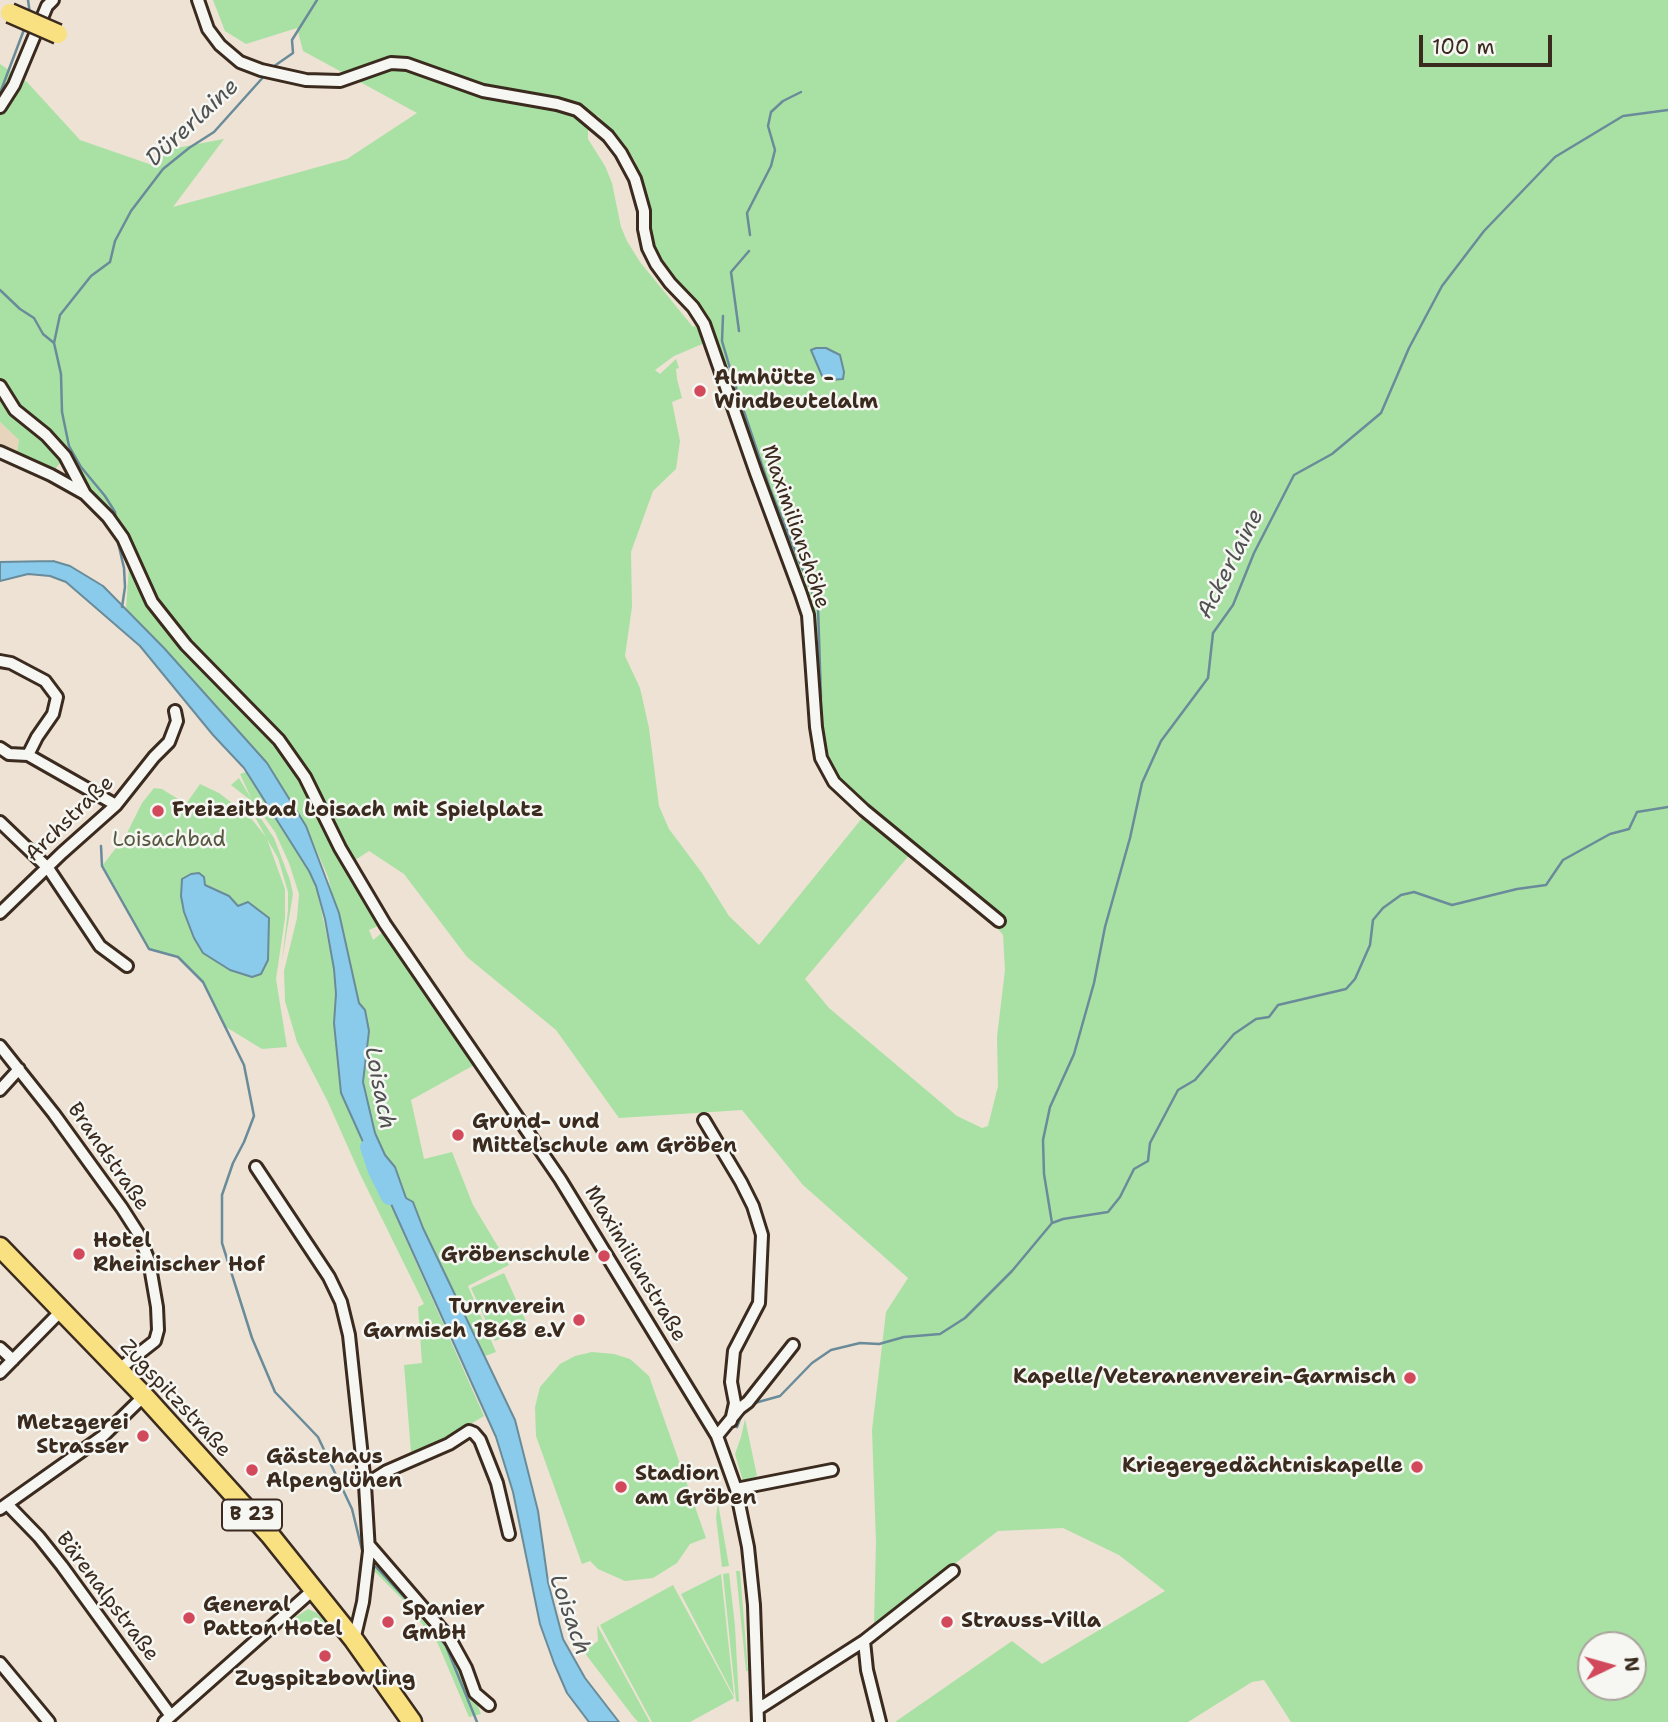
<!DOCTYPE html>
<meta charset="utf-8">
<style>
body{margin:0}
#map{position:relative;width:1668px;height:1722px;overflow:hidden;background:#ede2d3;font-family:"Shantell Sans",sans-serif}
canvas{display:block}
.north{position:absolute;left:1577px;top:1631px;width:70px;height:70px;box-sizing:border-box;background:#f6f6f2;border:2px solid #aba49d;border-radius:50%;rotate:85deg;font-size:19px;font-weight:700;line-height:28px;text-align:center;color:#3b2a1e}
.north::after{content:'';display:block;margin:auto;width:24px;height:32px;background:#d1495b;clip-path:polygon(50% 0,100% 100%,50% 72%,0 100%)}
.scale{position:absolute;left:1419px;top:35px;width:133px;height:32px;box-sizing:border-box;border:4px solid #3b2a1e;border-top:0;padding-left:9px;font-size:21px;line-height:24px;white-space:nowrap;color:#3b2a1e;-webkit-text-stroke:5px #f6f6f2;paint-order:stroke}
</style>
<div id="map">
<canvas width="1668" height="1722"></canvas>
<div class="north">N</div>
<div class="scale">100 m</div>
</div>
<script>
const context = document.querySelector('canvas').getContext('2d');
context.lineJoin = 'round';
function fill(path, color) {
  context.fillStyle = color;
  context.fill(path, 'evenodd');
}
function shape(rows) {
  const path = new Path2D();
  for (const r of rows) {
    path.moveTo(r[0], r[1]);
    for (let i = 2; i < r.length; i += 2) path.lineTo(r[i], r[i + 1]);
  }
  return path;
}
function stroke(path, color, width, dash) {
  context.strokeStyle = color;
  context.lineWidth = width;
  context.lineCap = dash ? 'butt' : 'round';
  context.setLineDash(dash || []);
  context.stroke(path);
}
function drawText(font, color, halo, rows, align = 'center') {
  context.font = font + ' "Shantell Sans",sans-serif';
  context.lineWidth = 5;
  context.setLineDash([]);
  context.textBaseline = 'middle';
  context.strokeStyle = halo;
  context.fillStyle = color;
  for (const [text, x, y, turn = 0] of rows) {
    context.save();
    context.translate(x, y);
    context.rotate((+turn || 0) * Math.PI / 180);
    context.textAlign = isNaN(turn) ? turn : align;
    if (halo) context.strokeText(text, 0, 0);
    context.fillText(text, 0, 0);
    context.restore();
  }
}
fill(shape([
 [0,422,19,440,16,459,0,452]
]), '#e7d4bd');
fill(shape([
 [213,0,1668,0,1668,1722,1291,1722,1264,1680,1252,1682,1188,1722,895,1722,1012,1641,1042,1664,1165,1591,1119,1555,1063,1528,998,1531,874,1625,876,1542,872,1430,886,1312,908,1278,803,1185,742,1110,619,1118,556,1030,467,957,404,874,369,851,346,866,350,879,378,926,369,930,373,940,383,932,476,1064,411,1100,424,1159,452,1152,473,1205,509,1265,468,1286,496,1352,485,1356,423,1228,413,1202,406,1198,395,1167,385,1155,374,1133,363,1082,369,1031,365,1011,358,1002,328,877,306,826,267,763,126,608,130,552,65,456,51,475,16,459,19,440,0,422,0,64,27,82,80,140,152,165,171,149,224,139,173,207,347,159,417,113,303,51,297,28,246,44,225,31],
 [597,115,625,145,635,161,645,194,650,234,657,255,666,269,690,295,712,330,746,435,812,623,822,737,824,744,821,769,828,781,863,817,759,945,729,916,702,873,669,829,659,806,649,728,640,688,625,656,632,607,631,552,653,491,676,469,680,441,672,402,682,398,677,379,676,369,679,368,676,359,660,374,655,370,674,356,707,342,700,323,693,327,640,262,627,241,621,227,612,183,605,166,588,139,588,126],
 [911,853,987,916,1003,935,1005,970,997,1037,998,1086,988,1126,982,1128,957,1116,829,1008,805,979],
 [1591,1645,1633,1645,1633,1687,1591,1687],
 [246,772,305,862,316,886,334,969,336,994,334,1023,341,1093,484,1416,447,1438,411,1452,404,1365,422,1363,418,1307,424,1304,360,1174,327,1100,297,1042,285,1001,284,971,297,918,299,894,289,863,275,832,254,803,231,785,239,778,252,800,240,774],
 [200,784,219,793,250,817,266,837,255,817,237,801,240,797,262,820,274,838,290,880,293,894,282,961,288,910,288,892,278,858,267,839,285,889,285,918,276,979,287,1047,262,1049,226,1027,203,982,178,957,149,949,102,866,126,835,142,803,154,788,162,789,186,804],
 [204,877,205,885,229,896,238,906,203,953,194,938,184,912],
 [504,1273,528,1326,495,1341,471,1288],
 [592,1352,614,1354,630,1359,649,1376,706,1538,690,1544,677,1563,653,1578,625,1581,598,1569,590,1561,582,1564,536,1436,535,1407,540,1387,560,1364,575,1356],
 [745,1419,757,1476,743,1481,735,1454,741,1437],
 [718,1503,729,1566,722,1567,716,1517],
 [377,1557,439,1629,468,1682,481,1714,469,1717,438,1644,403,1600,374,1571],
 [736,1571,740,1571,748,1671,746,1671],
 [729,1573,735,1626,739,1702,736,1701,723,1574],
 [721,1574,734,1696,681,1594],
 [673,1585,734,1698,690,1722,652,1722,600,1625],
 [308,1609,317,1613,327,1625,320,1631,312,1621,302,1628,294,1618],
 [597,1625,650,1722,638,1722,632,1715,584,1652,598,1641]
]), '#a9e1a5');
const water = shape([
 [816,348,826,348,840,355,844,372,843,379,830,380,822,376,811,350,816,348],
 [53,561,70,566,103,586,164,648,267,763,306,826,339,913,359,1003,365,1010,369,1031,363,1082,375,1133,385,1155,395,1167,406,1198,413,1202,423,1228,515,1420,538,1511,548,1582,563,1639,585,1678,619,1722,589,1722,567,1693,554,1663,540,1624,513,1492,496,1437,341,1093,334,1023,336,994,334,969,325,919,316,886,309,871,244,768,213,735,140,646,66,582,50,576,28,574,0,581,0,562,53,561],
 [199,873,204,877,205,885,229,896,238,906,248,902,269,918,268,960,261,974,252,977,230,970,203,953,194,938,184,912,181,896,182,879,191,874,199,873]
]);
fill(water, '#8acbeb');
stroke(water, '#6a8b99', 2);
stroke(shape([
 [28,0,30,14],
 [270,69,293,53,292,40,317,0],
 [0,93,25,27],
 [750,235,747,213,771,166,775,150,768,126,771,112,783,101,801,92],
 [0,290,20,309,34,318,43,334,54,343],
 [723,316,722,341,734,382,770,489,818,607,821,698],
 [739,331,731,272,749,251],
 [116,521,115,512,105,496,81,467,69,446,62,412,61,374,54,343,60,315,91,276,110,262,115,241,131,211,163,169,189,148,214,132,266,74],
 [117,538,124,568,125,587,122,607],
 [101,846,102,866,149,949,178,957,203,982,244,1065,254,1116,244,1142,233,1163,222,1195,222,1243,252,1338,275,1392,318,1437,352,1509,363,1554],
 [1052,1223,1044,1174,1043,1140,1050,1107,1074,1054,1094,983,1105,927,1130,838,1142,783,1161,741,1208,678,1213,633,1233,605,1254,553,1294,475,1332,454,1381,413,1409,348,1442,286,1484,231,1555,157,1623,116,1668,110],
 [751,1404,780,1396,812,1363,831,1350,860,1343,879,1344,904,1337,940,1334,965,1318,1012,1271,1052,1223,1063,1219,1108,1212,1120,1197,1134,1169,1148,1161,1150,1143,1178,1090,1195,1080,1234,1034,1256,1019,1269,1017,1278,1005,1346,989,1355,979,1370,945,1373,920,1383,908,1401,895,1414,892,1452,905,1517,889,1546,885,1563,860,1610,834,1629,829,1637,812,1668,807],
 [737,1427,742,1414],
 [376,1567,423,1617,446,1646,477,1722]
]), '#6a8b99', 2.5);
stroke(shape([
 [368,1147,376,1171,389,1197]
]), '#8acbeb', 16);
const street = shape([
 [198,0,208,29,220,45,240,62,261,70,306,80,340,81,391,63,407,64,483,91,557,104,577,110,608,136,621,153,635,179,644,211,644,229,648,248,656,264,670,283,693,307,704,324,756,473,801,594,808,615,816,727,821,758,834,782,864,810,999,921],
 [0,107,14,85,47,6,53,0],
 [0,386,15,410,46,435,65,456,85,494],
 [0,452,51,475,85,494,108,517,123,538,152,602,186,645,279,740,305,777,340,848,385,924,560,1179,717,1436,736,1489,748,1547,754,1605,758,1722],
 [0,661,11,663,45,681,57,697,53,714,37,737,28,755],
 [0,748,9,754,28,755,116,805],
 [0,822,48,868,100,946,127,966],
 [0,913,62,853,116,805,154,757,169,742,177,721,175,711],
 [0,1046,54,1114,122,1208,138,1233,149,1261,157,1307,158,1330,155,1341,118,1370],
 [0,1090,19,1069],
 [704,1120,741,1182,753,1206,762,1235,759,1303,734,1351,731,1382,735,1403,731,1421],
 [256,1167,329,1277,341,1302,349,1335,365,1485,369,1551,363,1602,354,1640],
 [0,1348,13,1360],
 [0,1373,61,1311],
 [717,1436,740,1408,748,1402,793,1345],
 [365,1485,387,1471,449,1444,469,1431,474,1433,480,1440,497,1483,509,1534],
 [736,1489,832,1470],
 [7,1504,39,1537,62,1566,171,1716],
 [0,1509,103,1436,144,1396],
 [369,1545,450,1639,466,1668,475,1693,489,1705],
 [864,1641,867,1670,880,1722],
 [0,1663,49,1722],
 [758,1709,864,1641,953,1571],
 [164,1722,313,1590]
]);
const primary = shape([
 [0,1247,147,1399,270,1535,354,1640,412,1722]
]);
stroke(street, '#3b2a1e', 16);
stroke(primary, '#3b2a1e', 23);
stroke(street, '#f6f6f2', 10);
stroke(primary, '#f9e181', 18);
const primaryBridge = shape([
 [10,13,58,34]
]);
stroke(primaryBridge, '#3b2a1e', 23, []);
stroke(primaryBridge, '#f9e181', 18);
for (const [x, y, r, color] of [
 [700,391,7,"#d1495b"],
 [158,811,7,"#d1495b"],
 [458,1135,7,"#d1495b"],
 [79,1254,7,"#d1495b"],
 [604,1256,7,"#d1495b"],
 [579,1320,7,"#d1495b"],
 [1410,1378,7,"#d1495b"],
 [143,1436,7,"#d1495b"],
 [1417,1467,7,"#d1495b"],
 [252,1470,7,"#d1495b"],
 [621,1487,7,"#d1495b"],
 [189,1618,7,"#d1495b"],
 [388,1622,7,"#d1495b"],
 [947,1622,7,"#d1495b"],
 [325,1656,7,"#d1495b"]
]) {
  const dot = new Path2D();
  dot.arc(x, y, r, 0, 2 * Math.PI);
  context.fillStyle = color;
  context.fill(dot);
  stroke(dot, '#f6f6f2', 2.5);
}
for (const [x, y, w] of [
 [252,1515,60]
]) {
  const box = new Path2D();
  box.roundRect(x - w / 2, y - 15.5, w, 31, 5);
  context.fillStyle = '#f6f6f2';
  context.fill(box);
  stroke(box, '#3b2a1e', 2);
}
drawText('bold 19px', '#3b2a1e', null, [
 ["B 23",252,1515]
]);
drawText('bold 21px', '#3b2a1e', '#f6f6f2', [
 ["Almhütte -",714,379],
 ["Windbeutelalm",714,403],
 ["Freizeitbad Loisach mit Spielplatz",172,811],
 ["Grund- und",472,1123],
 ["Mittelschule am Gröben",472,1147],
 ["Hotel",93,1242],
 ["Rheinischer Hof",93,1266],
 ["Gröbenschule",590,1256,"right"],
 ["Turnverein",565,1308,"right"],
 ["Garmisch 1868 e.V",565,1332,"right"],
 ["Kapelle/Veteranenverein-Garmisch",1396,1378,"right"],
 ["Metzgerei",129,1424,"right"],
 ["Strasser",129,1448,"right"],
 ["Gästehaus",266,1458],
 ["Alpenglühen",266,1482],
 ["Kriegergedächtniskapelle",1403,1467,"right"],
 ["Stadion",635,1475],
 ["am Gröben",635,1499],
 ["General",203,1606],
 ["Patton Hotel",203,1630],
 ["Spanier",402,1610],
 ["GmbH",402,1634],
 ["Strauss-Villa",961,1622],
 ["Zugspitzbowling",325,1680,"center"]
], 'left');
drawText('21px', '#3b2a1e', '#f6f6f2', [
 ["Maximilianshöhe",795,527,71],
 ["Archstraße",70,819,-44],
 ["Brandstraße",108,1157,55],
 ["Maximilianstraße",635,1264,59],
 ["Zugspitzstraße",175,1399,47],
 ["Bärenalpstraße",107,1597,53]
]);
drawText('21px', '#565840', '#f6f6f2', [
 ["Loisachbad",169,841]
]);
drawText('italic 23px', '#4f5251', '#f6f6f2', [
 ["Dürerlaine",193,123,-43],
 ["Ackerlaine",1231,564,-63],
 ["Loisach",379,1088,79],
 ["Loisach",569,1615,71]
]);
</script>
